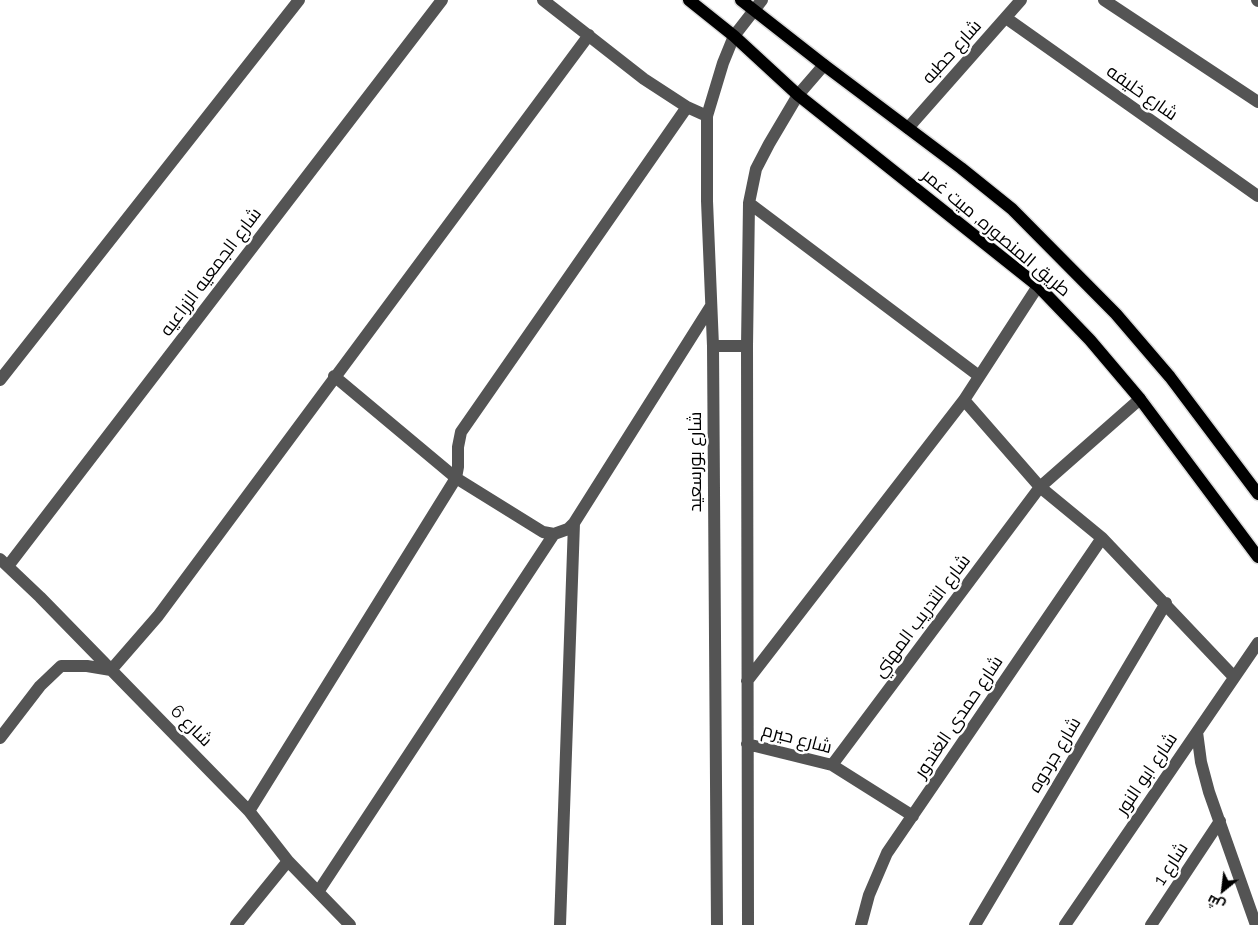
<!DOCTYPE html>
<meta charset="utf-8">
<style>
body{margin:0}
#map{position:relative;width:1258px;height:925px;overflow:hidden;background:#fff;font-family:Raleway,Cairo,sans-serif}
canvas{display:block}
.north{position:absolute;left:1198px;top:865px;width:50px;height:50px;-webkit-text-stroke:4px #fff;paint-order:stroke;rotate:209deg;font-size:14px;font-weight:700;line-height:20px;text-align:center;color:#000}
.north::after{content:'';display:block;margin:auto;width:18px;height:22px;background:#000;clip-path:polygon(50% 0,100% 100%,50% 72%,0 100%)}
</style>
<div id="map">
<canvas width="1258" height="925"></canvas>
<div class="north">ش</div>
</div>
<script>
const context = document.querySelector('canvas').getContext('2d');
context.lineJoin = 'round';
function shape(rows) {
  const path = new Path2D();
  for (const r of rows) {
    path.moveTo(r[0], r[1]);
    for (let i = 2; i < r.length; i += 2) path.lineTo(r[i], r[i + 1]);
  }
  return path;
}
function stroke(path, color, width, dash) {
  context.strokeStyle = color;
  context.lineWidth = width;
  context.lineCap = dash ? 'butt' : 'round';
  context.setLineDash(dash || []);
  context.stroke(path);
}
function drawText(font, color, halo, rows, align = 'center') {
  context.font = font + ' Raleway,Cairo,sans-serif';
  context.lineWidth = 5;
  context.setLineDash([]);
  context.textBaseline = 'middle';
  context.strokeStyle = halo;
  context.fillStyle = color;
  for (const [text, x, y, turn = 0] of rows) {
    context.save();
    context.translate(x, y);
    context.rotate((+turn || 0) * Math.PI / 180);
    context.textAlign = isNaN(turn) ? turn : align;
    if (halo) context.strokeText(text, 0, 0);
    context.fillText(text, 0, 0);
    context.restore();
  }
}
const major = shape([
 [689,0,734,36,798,95,1038,286,1090,340,1140,399,1258,557],
 [741,0,824,65,961,168,1012,209,1116,314,1170,377,1258,494]
]);
stroke(major, '#dbdbdb', 15);
stroke(shape([
 [543,0,644,79,687,107,707,116],
 [1104,0,1258,102],
 [1257,0,1258,1],
 [1006,18,1258,196],
 [908,128,1021,0],
 [749,203,979,376],
 [713,346,747,346],
 [334,376,456,478,543,532,554,534,568,529,574,523,711,306],
 [0,380,299,0],
 [964,400,1040,487,1102,538,1234,677],
 [0,559,40,597,249,811,288,861,350,925],
 [8,566,442,0],
 [747,681,964,400,1038,286],
 [1197,732,1201,762,1209,792,1256,925],
 [0,738,40,686,61,666,87,666,111,670,158,616,589,35],
 [747,744,832,765,913,816],
 [832,765,1040,487,1140,399],
 [249,811,456,478,458,467,458,447,461,432,687,107],
 [318,892,554,534],
 [236,925,288,861],
 [560,925,574,523],
 [717,925,713,346,707,201,707,116,723,63,734,36,762,0],
 [748,925,747,346,749,203,756,169,769,144,798,95,824,65],
 [861,925,869,895,887,853,1102,538],
 [975,925,1166,603],
 [1065,925,1258,643],
 [1151,925,1220,821]
]), '#545454', 12);
stroke(major, '#000', 12);
drawText('18px', '#000', '#fff', [
 ["شارع حطبه",952,52,-48],
 ["شارع خليفه",1142,93,35],
 ["طريق المنصوره, ميت غمر",996,233,40],
 ["شارع الجمعيه الزراعيه",211,272,-53],
 ["شارع بورسعيد",696,462,-90],
 ["شارع التدريب المهني",922,616,-53],
 ["شارع حمدى الغندور",959,717,-56],
 ["شارع 6",191,726,45],
 ["شارع حيرم",797,739,15],
 ["شارع جردوه",1055,755,-59],
 ["شارع ابو النور",1147,774,-56],
 ["شارع 1",1171,864,-57]
]);
</script>
